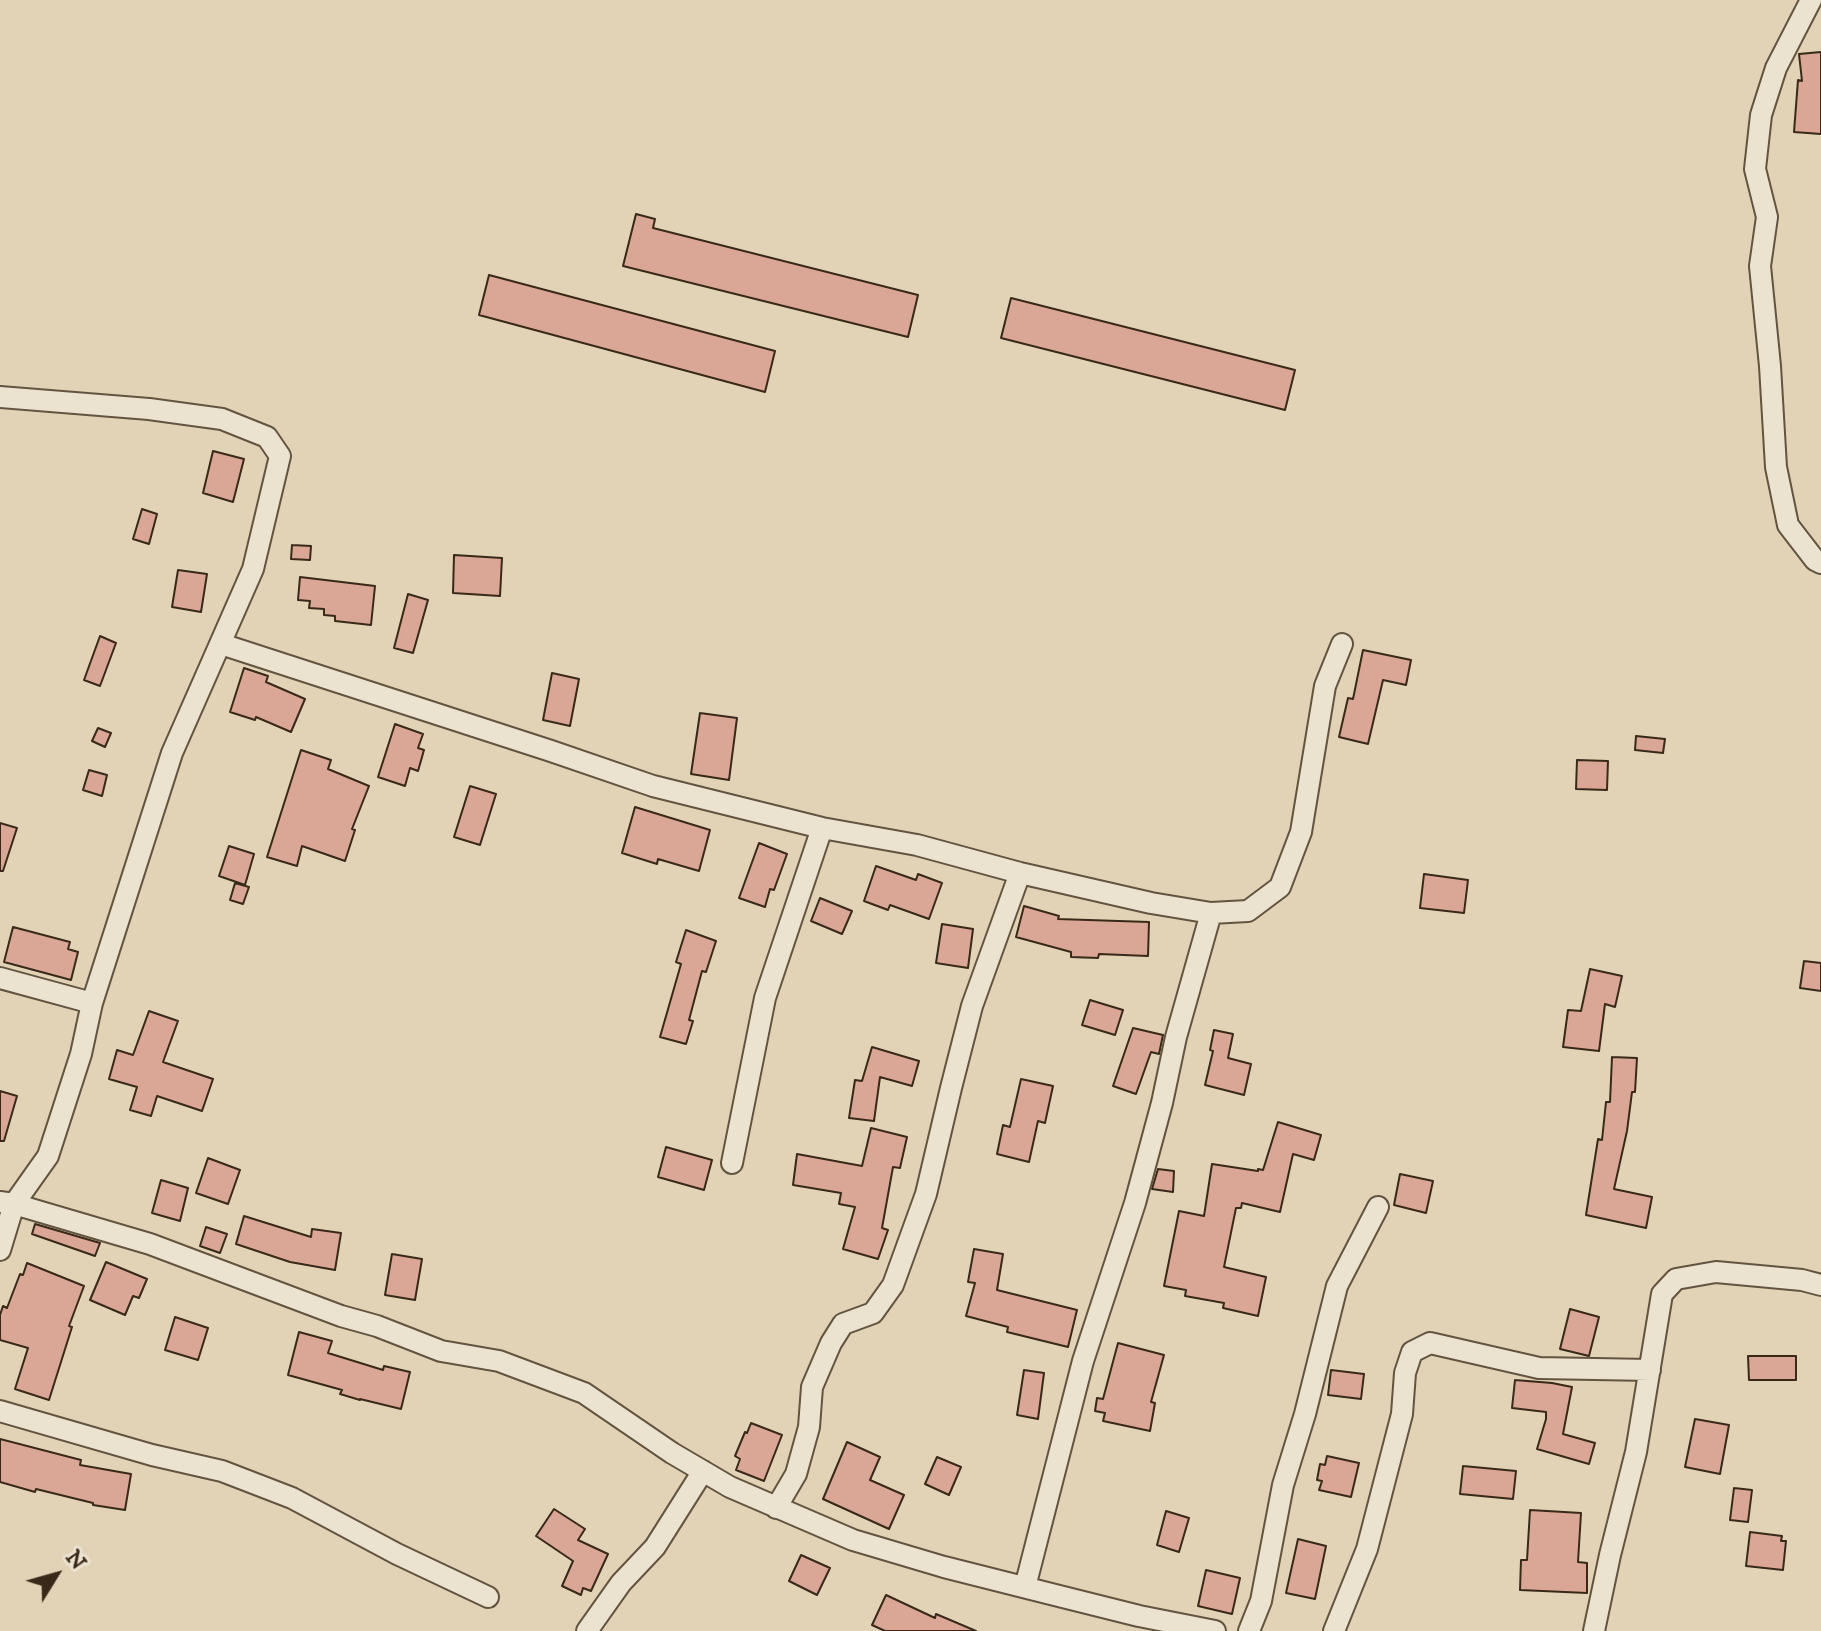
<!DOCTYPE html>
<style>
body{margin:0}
#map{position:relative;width:1821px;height:1631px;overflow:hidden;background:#e2d3b7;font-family:"IM FELL DW Pica",serif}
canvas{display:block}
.north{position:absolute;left:16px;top:1535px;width:80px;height:80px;-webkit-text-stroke:6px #ece2d0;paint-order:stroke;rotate:53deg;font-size:22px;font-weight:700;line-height:32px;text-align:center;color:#392918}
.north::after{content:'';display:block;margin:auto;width:28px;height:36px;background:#392918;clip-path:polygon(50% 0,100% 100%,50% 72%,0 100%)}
</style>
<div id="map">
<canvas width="1821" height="1631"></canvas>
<div class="north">N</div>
</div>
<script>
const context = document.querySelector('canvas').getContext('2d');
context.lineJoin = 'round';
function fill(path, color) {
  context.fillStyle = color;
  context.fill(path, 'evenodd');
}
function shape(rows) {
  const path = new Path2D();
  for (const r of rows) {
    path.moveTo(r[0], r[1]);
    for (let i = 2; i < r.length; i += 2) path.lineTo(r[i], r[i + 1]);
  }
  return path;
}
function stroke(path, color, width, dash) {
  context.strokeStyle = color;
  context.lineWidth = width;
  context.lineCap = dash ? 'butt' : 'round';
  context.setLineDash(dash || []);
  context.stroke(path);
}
const building = shape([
 [1821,52,1821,134,1794,132,1798,80,1802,81,1799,54,1821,52],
 [636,214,655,219,653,228,918,295,908,337,623,266,636,214],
 [489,275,775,351,765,392,479,315,489,275],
 [1011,298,1295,370,1285,410,1001,338,1011,298],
 [213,451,244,459,233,502,203,493,213,451],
 [142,509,157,514,149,544,133,539,142,509],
 [292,545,311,546,310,560,291,559,292,545],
 [454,555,502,558,500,596,453,593,454,555],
 [178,570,207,574,201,612,172,607,178,570],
 [300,577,375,586,371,625,335,621,335,616,324,615,324,609,309,608,310,601,298,600,300,577],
 [408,594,428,600,413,653,394,648,408,594],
 [100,636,116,643,100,686,84,680,100,636],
 [1363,650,1411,660,1406,685,1383,680,1368,744,1339,737,1348,698,1353,699,1363,650],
 [244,668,268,676,266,682,305,699,291,732,256,717,255,720,230,712,244,668],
 [552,673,579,679,570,726,543,720,552,673],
 [700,713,737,718,729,780,691,774,700,713],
 [395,724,423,734,418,748,424,750,418,771,410,768,405,786,378,777,395,724],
 [98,728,111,733,105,747,92,741,98,728],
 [1636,736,1665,739,1663,753,1635,750,1636,736],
 [301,750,331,760,328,769,369,786,352,829,355,830,345,861,302,846,297,866,267,857,301,750],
 [1577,760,1608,761,1607,790,1576,789,1577,760],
 [89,770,107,775,102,796,83,790,89,770],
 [470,786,496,794,480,845,454,837,470,786],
 [635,807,710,830,699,871,658,859,657,864,622,853,635,807],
 [0,823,17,828,3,871,0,871,0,823],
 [759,843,787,854,774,890,770,889,765,907,739,898,759,843],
 [229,846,254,854,245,885,219,876,229,846],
 [876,866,916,880,918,874,942,883,929,919,890,905,888,910,864,901,876,866],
 [1424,874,1468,880,1464,913,1420,908,1424,874],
 [235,883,249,887,243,904,230,900,235,883],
 [820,898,852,911,842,934,811,921,820,898],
 [1024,906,1059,916,1058,919,1149,922,1148,956,1099,954,1098,958,1071,957,1071,952,1016,937,1024,906],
 [942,924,973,929,968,968,936,963,942,924],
 [13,927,70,942,68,949,78,952,71,980,4,962,13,927],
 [686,930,716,941,706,972,702,971,689,1020,693,1021,686,1044,660,1037,681,964,676,962,686,930],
 [1804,961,1821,963,1821,991,1800,988,1804,961],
 [1590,969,1622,976,1615,1007,1605,1004,1599,1051,1563,1047,1568,1010,1581,1011,1590,969],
 [1090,1000,1123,1010,1115,1035,1082,1025,1090,1000],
 [149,1011,178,1021,163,1062,213,1079,202,1111,157,1096,151,1116,130,1110,137,1087,109,1079,117,1050,133,1055,149,1011],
 [1133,1028,1163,1035,1159,1054,1151,1052,1136,1094,1113,1086,1133,1028],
 [1214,1030,1233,1034,1228,1058,1251,1064,1244,1095,1205,1085,1213,1051,1210,1050,1214,1030],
 [872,1047,919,1061,912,1086,880,1077,874,1121,849,1118,855,1080,862,1081,872,1047],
 [1612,1057,1637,1058,1635,1092,1632,1092,1627,1131,1614,1189,1652,1197,1646,1228,1586,1215,1598,1139,1602,1140,1606,1102,1610,1102,1612,1057],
 [1021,1079,1053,1086,1045,1123,1038,1121,1029,1162,997,1154,1003,1125,1010,1127,1021,1079],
 [0,1091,17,1096,4,1141,0,1141,0,1091],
 [1278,1122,1321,1135,1314,1160,1293,1154,1280,1212,1242,1203,1241,1208,1236,1208,1224,1267,1266,1277,1258,1316,1223,1308,1224,1303,1185,1296,1186,1290,1164,1286,1179,1211,1204,1216,1212,1164,1258,1171,1258,1169,1263,1170,1278,1122],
 [871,1128,907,1137,900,1168,893,1167,882,1228,888,1230,878,1259,843,1249,855,1207,839,1204,841,1193,793,1185,797,1154,862,1166,871,1128],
 [666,1147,712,1160,704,1190,658,1177,666,1147],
 [208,1158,240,1170,228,1204,196,1193,208,1158],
 [1158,1169,1174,1171,1173,1192,1152,1189,1158,1169],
 [1400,1174,1433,1181,1426,1213,1394,1205,1400,1174],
 [161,1180,188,1188,180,1221,152,1213,161,1180],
 [244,1216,311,1237,312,1229,341,1233,335,1270,290,1262,236,1244,244,1216],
 [35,1224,100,1243,95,1256,32,1234,35,1224],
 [206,1227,227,1234,220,1253,200,1246,206,1227],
 [974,1249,1003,1254,997,1290,1077,1310,1068,1347,1007,1332,1008,1327,966,1316,975,1283,968,1282,974,1249],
 [392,1254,422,1259,415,1300,385,1295,392,1254],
 [106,1262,147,1279,139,1298,133,1296,125,1315,90,1300,106,1262],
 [27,1263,84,1286,69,1326,72,1327,49,1400,15,1389,28,1348,0,1340,0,1315,3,1306,7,1308,20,1274,23,1275,27,1263],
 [1570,1309,1599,1317,1589,1356,1560,1349,1570,1309],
 [175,1317,208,1328,198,1360,165,1350,175,1317],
 [299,1332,332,1341,328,1353,383,1370,384,1366,410,1372,401,1409,360,1399,360,1400,340,1394,342,1390,288,1375,299,1332],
 [1118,1343,1164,1355,1151,1402,1155,1403,1150,1431,1103,1421,1105,1413,1095,1411,1097,1398,1103,1399,1118,1343],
 [1748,1356,1796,1356,1796,1380,1749,1380,1748,1356],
 [1024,1370,1044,1373,1038,1419,1017,1415,1024,1370],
 [1331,1370,1364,1374,1361,1399,1328,1395,1331,1370],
 [1515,1380,1552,1383,1572,1387,1563,1434,1595,1443,1589,1464,1537,1449,1546,1419,1546,1412,1512,1408,1515,1380],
 [1695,1419,1729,1425,1720,1474,1685,1467,1695,1419],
 [751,1423,782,1435,764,1481,736,1470,740,1459,735,1456,745,1432,747,1433,751,1423],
 [0,1439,81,1460,80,1465,131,1474,125,1510,93,1505,93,1503,36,1489,35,1492,0,1482,0,1439],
 [847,1442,880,1457,870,1480,904,1495,889,1529,823,1499,847,1442],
 [1327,1456,1359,1463,1351,1497,1319,1490,1322,1481,1317,1480,1320,1464,1325,1465,1327,1456],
 [937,1457,961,1467,949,1495,925,1484,937,1457],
 [1463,1466,1516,1471,1513,1499,1460,1494,1463,1466],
 [1734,1488,1752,1490,1748,1522,1730,1520,1734,1488],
 [554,1509,585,1529,578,1540,608,1554,591,1591,583,1588,581,1595,562,1586,573,1561,536,1536,554,1509],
 [1530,1510,1581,1513,1578,1562,1587,1563,1587,1593,1520,1590,1521,1560,1527,1560,1530,1510],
 [1166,1511,1189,1518,1179,1552,1157,1545,1166,1511],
 [1750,1532,1782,1536,1781,1541,1786,1541,1783,1570,1746,1566,1750,1532],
 [1298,1539,1326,1546,1315,1599,1286,1593,1298,1539],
 [801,1555,830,1568,817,1595,789,1581,801,1555],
 [1206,1570,1240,1578,1232,1614,1198,1606,1206,1570],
 [886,1595,935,1618,936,1614,976,1631,885,1631,872,1625,886,1595]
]);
fill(building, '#daa695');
stroke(building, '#392918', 2);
const street = shape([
 [1811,0,1776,68,1761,115,1755,169,1767,217,1760,266,1770,366,1776,467,1788,525,1815,560,1821,563],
 [0,397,149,409,222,419,267,437,280,456,253,569,172,753,92,1003,81,1054,48,1156,14,1204,0,1250],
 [221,644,551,751,653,786,822,828,917,845,1020,873,1151,903,1211,913,1248,911,1280,887,1301,832,1325,686,1342,644],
 [0,978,92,1003],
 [732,1163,765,998,822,828],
 [0,1202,14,1204,150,1244,341,1316,377,1326,441,1351,499,1361,584,1393,672,1453,730,1487,853,1540,944,1567,1047,1593,1139,1616,1215,1631],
 [0,1411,152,1455,222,1471,292,1498,397,1554,488,1597],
 [776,1508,796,1474,809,1427,812,1387,831,1343,843,1324,873,1313,893,1285,926,1194,951,1088,972,1006,1020,873],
 [1025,1587,1083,1361,1135,1203,1162,1103,1176,1037,1211,913],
 [587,1631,621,1583,655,1547,703,1471],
 [1249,1631,1261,1601,1283,1485,1305,1414,1337,1286,1378,1207],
 [1334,1631,1367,1549,1402,1414,1405,1373,1412,1352,1430,1343,1539,1368,1650,1370],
 [1594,1631,1610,1555,1636,1452,1662,1294,1676,1279,1716,1272,1802,1280,1821,1285]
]);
stroke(street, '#635440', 24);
stroke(street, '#ece2d0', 20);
</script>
